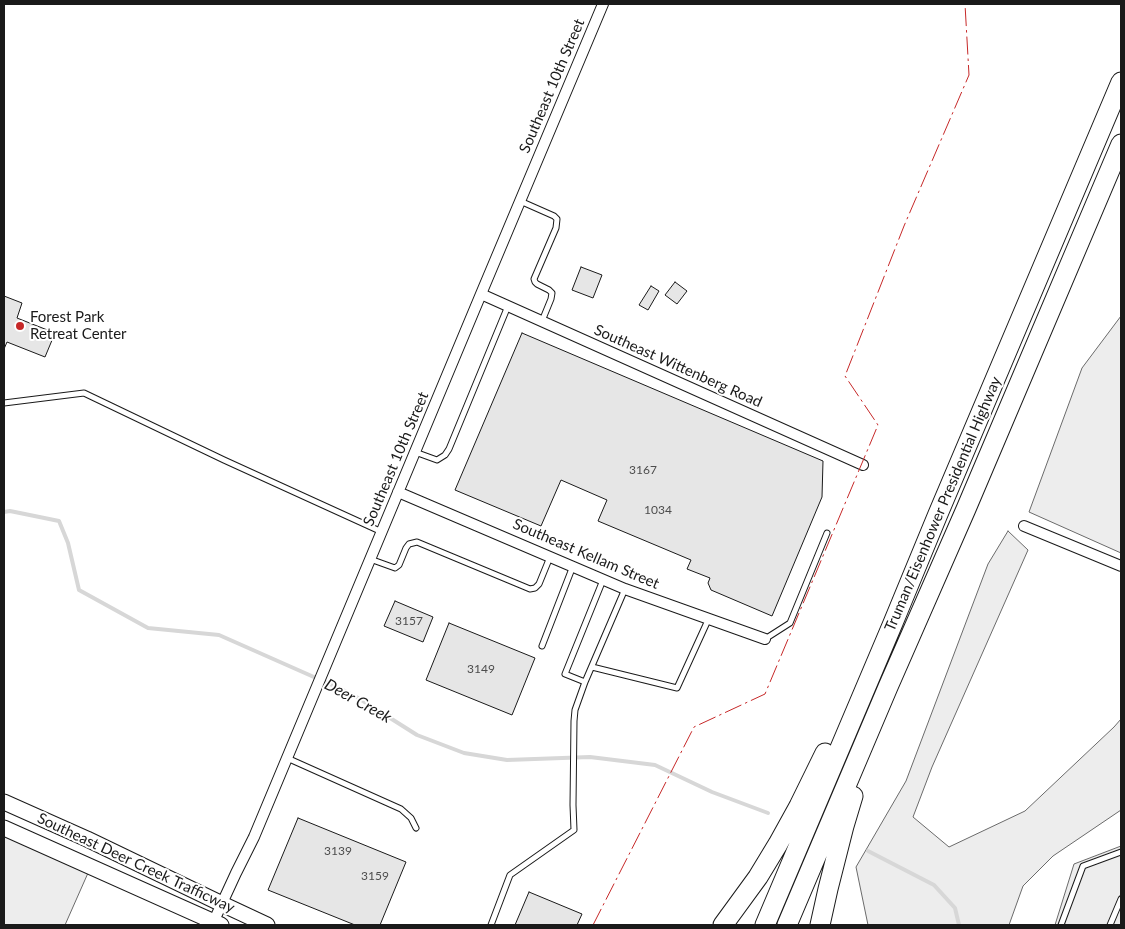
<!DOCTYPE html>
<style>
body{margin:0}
#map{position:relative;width:1125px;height:929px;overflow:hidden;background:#fff;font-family:Lato,sans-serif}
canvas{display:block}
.frame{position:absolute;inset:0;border:5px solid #1a1a1a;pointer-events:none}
</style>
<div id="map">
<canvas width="1125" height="929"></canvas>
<div class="frame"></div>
</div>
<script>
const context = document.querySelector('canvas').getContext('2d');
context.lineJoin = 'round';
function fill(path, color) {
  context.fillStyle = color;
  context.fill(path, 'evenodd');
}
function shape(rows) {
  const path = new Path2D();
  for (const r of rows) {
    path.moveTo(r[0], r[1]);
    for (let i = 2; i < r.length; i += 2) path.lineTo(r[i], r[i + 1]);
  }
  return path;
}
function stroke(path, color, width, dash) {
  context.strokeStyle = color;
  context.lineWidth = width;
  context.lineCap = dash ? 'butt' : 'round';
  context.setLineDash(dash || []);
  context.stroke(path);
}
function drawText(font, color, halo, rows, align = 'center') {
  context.font = font + ' Lato,sans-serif';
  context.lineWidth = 4;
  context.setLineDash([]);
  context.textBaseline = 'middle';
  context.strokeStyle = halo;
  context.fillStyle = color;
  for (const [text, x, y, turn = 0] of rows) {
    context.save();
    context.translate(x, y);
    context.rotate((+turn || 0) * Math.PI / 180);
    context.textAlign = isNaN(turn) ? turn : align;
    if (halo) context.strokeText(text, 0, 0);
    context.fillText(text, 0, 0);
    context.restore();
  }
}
const green = shape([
 [1121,316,1121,553,1029,512,1082,368,1121,316],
 [1008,531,1028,550,932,767,913,817,949,847,1025,811,1114,727,1121,719,1121,810,1053,856,1023,886,1009,925,868,925,856,867,906,781,988,564,1008,531],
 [4,836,88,873,65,925,4,925,4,836],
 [1121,846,1121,925,1055,925,1074,864,1121,846]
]);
fill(green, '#ededed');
stroke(green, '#6a6a6a', 1);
stroke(shape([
 [4,512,10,511,59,521,68,543,79,590,148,628,219,635,341,689,360,699,417,735,464,753,507,760,590,757,655,765,712,792,768,813],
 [868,851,934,885,955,908,959,925]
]), '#d7d7d7', 4);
const building = shape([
 [581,267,602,275,593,298,572,290,581,267],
 [675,282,687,291,677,304,665,295,675,282],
 [651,286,659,291,648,310,639,305,651,286],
 [4,296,22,303,17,318,55,333,45,357,7,342,4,349,4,296],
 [522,333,823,461,822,497,772,616,711,590,708,583,710,578,687,569,691,560,598,521,607,500,561,480,541,526,455,490,522,333],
 [395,601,433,617,423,642,384,626,395,601],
 [449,623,535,658,512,715,426,680,449,623],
 [298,818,406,862,380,925,355,925,268,890,298,818],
 [529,892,582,914,577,925,515,925,529,892]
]);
fill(building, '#e6e6e6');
stroke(building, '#1a1a1a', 1);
const lane = shape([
 [520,201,554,216,557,219,556,228,534,279,535,282,537,284,549,290,552,293,551,299,542,321],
 [4,403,84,393,224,460,382,532],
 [415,452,437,460,445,455,449,449,508,306],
 [370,559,395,568,399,565,406,548,409,544,417,542,530,589,535,588,539,584,550,557],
 [765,639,790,623,827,533],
 [542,646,573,566],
 [592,667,677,688,709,618],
 [585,682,565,674,603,580],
 [287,758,401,809,411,818,416,828],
 [491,925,510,875,574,830,573,805,574,721,575,710,585,682,625,589],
 [1061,925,1083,866,1121,852],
 [1110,925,1121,899]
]);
const street = shape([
 [481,294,863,465],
 [398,492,625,589,765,639],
 [1024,526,1121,566],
 [212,925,236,873,254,837,481,294,603,4]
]);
const secondary = shape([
 [4,802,87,839,222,904,267,925],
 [4,828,221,925]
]);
const highway = shape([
 [723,925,758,877,778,844,799,806,825,753],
 [765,925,893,623,938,514,1121,82],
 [787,925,888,687,966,509,1121,144],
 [820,925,828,889,844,826,853,796]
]);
stroke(lane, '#1a1a1a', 7);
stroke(street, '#1a1a1a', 12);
stroke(secondary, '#1a1a1a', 17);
stroke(highway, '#1a1a1a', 21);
stroke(lane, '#fff', 5);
stroke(street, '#fff', 10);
stroke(secondary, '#fff', 15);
stroke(highway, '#fff', 19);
stroke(shape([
 [593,925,694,727,765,694,878,425,845,376,904,226,969,75,965,4]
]), '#c62828', 1, [18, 4, 2.5, 4]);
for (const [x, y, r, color] of [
 [20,326,5,"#c62828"]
]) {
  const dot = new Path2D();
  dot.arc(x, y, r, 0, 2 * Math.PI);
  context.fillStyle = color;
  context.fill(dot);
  stroke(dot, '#fff', 2);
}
drawText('12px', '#4d4d4d', null, [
 ["3167",643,470],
 ["1034",658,510],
 ["3157",409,621],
 ["3149",481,669],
 ["3139",338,851],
 ["3159",375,876]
]);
drawText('15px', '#1a1a1a', '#fff', [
 ["Southeast 10th Street",552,86,-67],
 ["Southeast Wittenberg Road",678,366,24],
 ["Southeast 10th Street",396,459,-67],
 ["Truman/Eisenhower Presidential Highway",943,504,-67],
 ["Southeast Kellam Street",586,554,23],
 ["Southeast Deer Creek Trafficway",136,863,25]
]);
drawText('15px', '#1a1a1a', '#fff', [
 ["Forest Park",30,317],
 ["Retreat Center",30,334]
], 'left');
drawText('italic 16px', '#1a1a1a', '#fff', [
 ["Deer Creek",358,701,29]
]);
</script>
